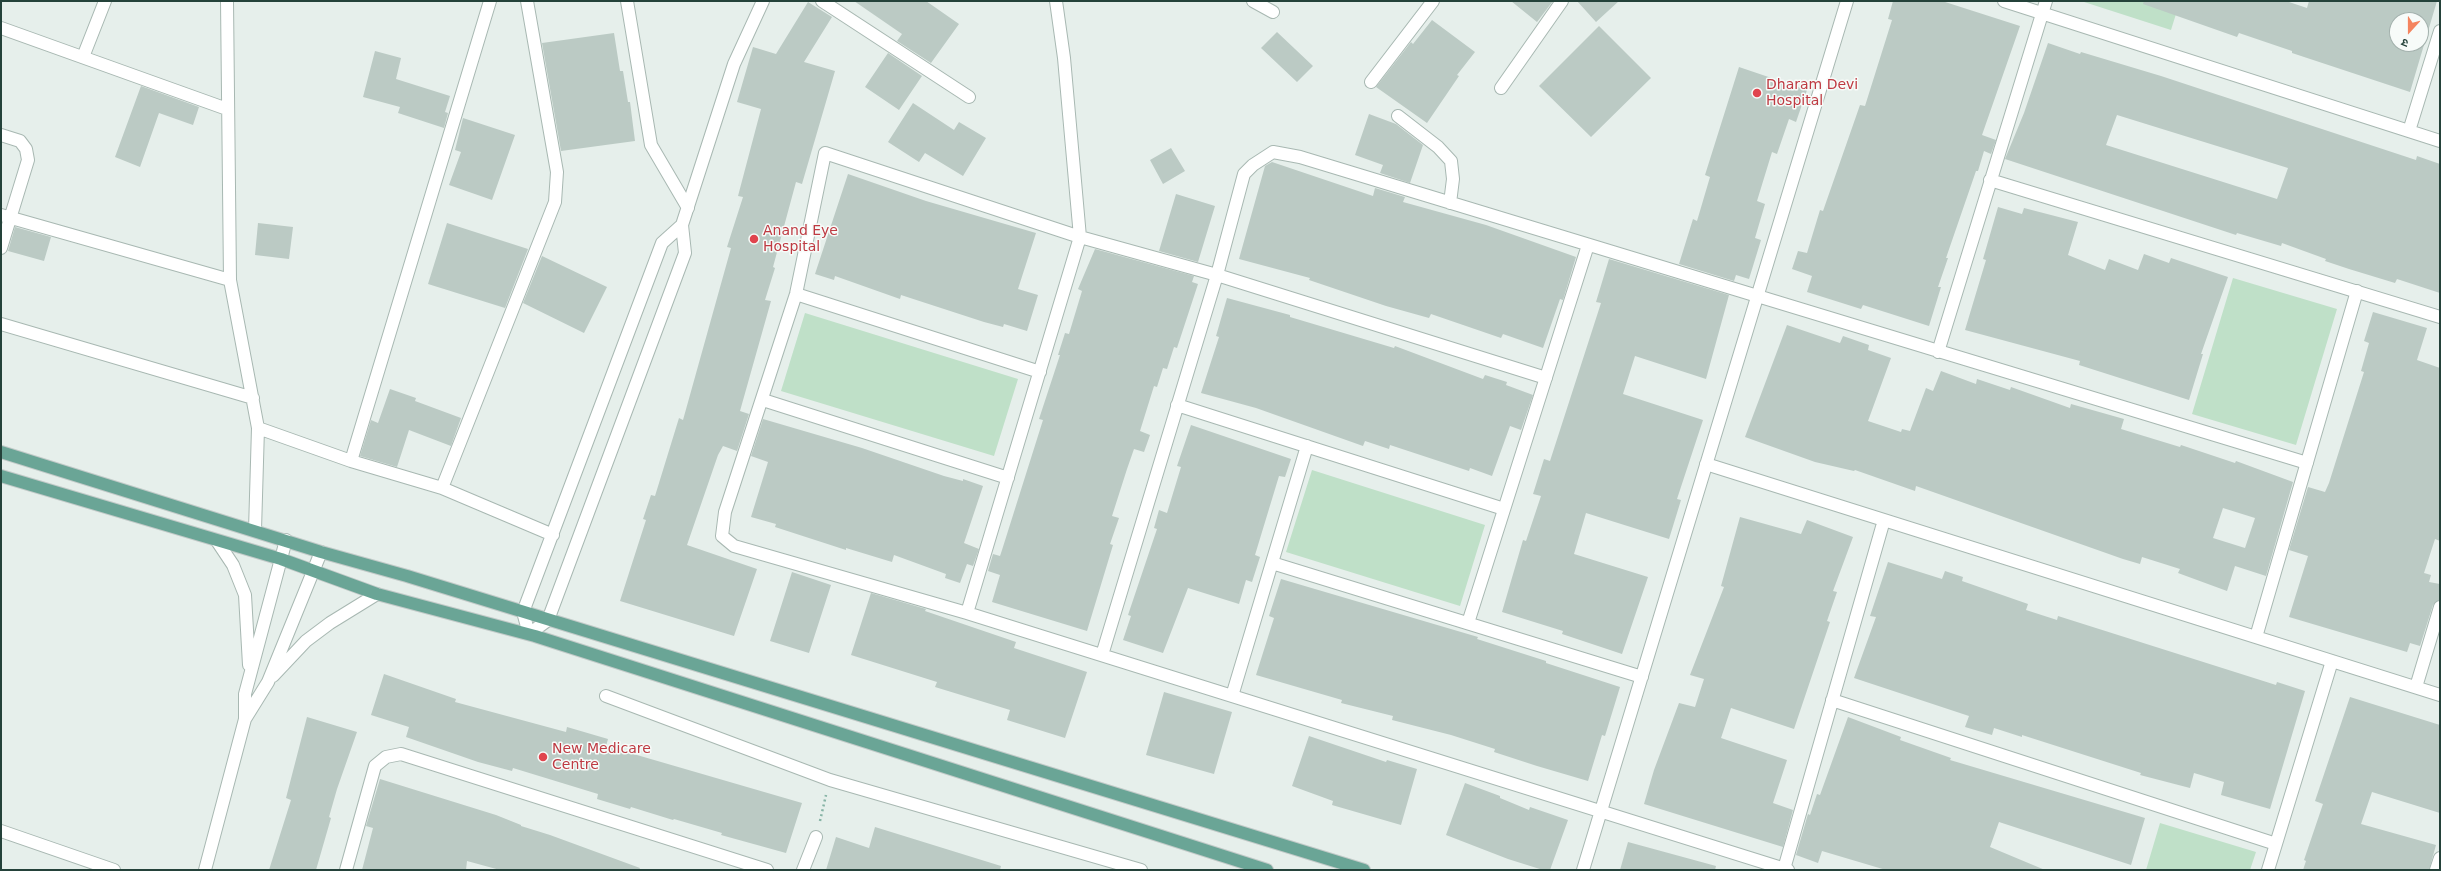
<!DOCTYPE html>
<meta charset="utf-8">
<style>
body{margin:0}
#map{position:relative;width:2441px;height:871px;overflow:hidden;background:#e6efeb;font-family:"DejaVu Sans","Noto Sans Devanagari",sans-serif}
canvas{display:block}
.frame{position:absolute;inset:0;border:2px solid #24423a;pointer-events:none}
.north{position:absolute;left:2389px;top:12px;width:40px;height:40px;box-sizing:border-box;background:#f7fbf9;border:1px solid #a3b1ad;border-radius:50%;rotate:201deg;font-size:11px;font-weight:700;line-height:16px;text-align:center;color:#24423a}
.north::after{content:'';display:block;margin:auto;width:14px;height:18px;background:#f4845f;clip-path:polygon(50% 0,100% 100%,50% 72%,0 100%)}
</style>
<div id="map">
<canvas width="2441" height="871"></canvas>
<div class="frame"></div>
<div class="north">उ</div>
</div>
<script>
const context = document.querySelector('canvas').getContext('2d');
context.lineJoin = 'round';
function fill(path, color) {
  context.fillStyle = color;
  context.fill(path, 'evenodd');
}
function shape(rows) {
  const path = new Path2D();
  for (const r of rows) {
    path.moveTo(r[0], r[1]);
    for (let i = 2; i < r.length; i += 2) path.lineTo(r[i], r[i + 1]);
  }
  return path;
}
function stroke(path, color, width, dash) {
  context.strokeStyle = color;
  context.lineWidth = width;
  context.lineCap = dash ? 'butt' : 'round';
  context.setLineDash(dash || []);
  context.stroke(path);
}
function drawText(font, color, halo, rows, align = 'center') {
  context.font = font + ' "DejaVu Sans",sans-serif';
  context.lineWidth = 3;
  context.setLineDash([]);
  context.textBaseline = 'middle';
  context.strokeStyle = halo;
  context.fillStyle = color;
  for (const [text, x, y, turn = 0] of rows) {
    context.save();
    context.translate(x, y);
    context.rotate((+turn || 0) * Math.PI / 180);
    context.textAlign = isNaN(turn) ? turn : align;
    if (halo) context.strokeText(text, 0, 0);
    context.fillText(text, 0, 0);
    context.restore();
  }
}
fill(shape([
 [2081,1,2180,1,2171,30],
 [2233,278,2337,309,2296,445,2192,414],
 [805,313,1018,379,994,456,781,391],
 [1312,470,1485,525,1460,606,1286,552],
 [2160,823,2256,852,2250,870,2146,870]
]), '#bfe0c8');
fill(shape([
 [854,1,926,1,959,24,931,63,897,41,902,34],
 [1511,1,1553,1,1537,22],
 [1577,1,1619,1,1596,22],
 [1893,1,1942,1,2020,26,1982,135,1996,140,1991,154,1984,151,1978,171,1976,171,1946,258,1948,258,1938,287,1941,287,1929,326,1863,305,1861,309,1807,292,1812,276,1792,269,1798,251,1807,253,1820,210,1823,211,1860,105,1865,106,1892,20,1888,19],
 [2144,1,2286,1,2307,8,2309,1,2437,1,2410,92,2292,53,2292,51,2239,33,2237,37,2143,4],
 [2397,20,2421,20,2421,44,2397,44],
 [808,2,832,17,804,62,835,71,802,184,796,182,773,267,775,268,765,300,771,301,740,411,749,414,737,451,723,446,718,455,687,545,757,569,734,636,620,601,646,520,643,519,651,495,655,496,679,418,683,420,731,248,727,247,743,197,738,196,761,109,737,102,753,47,776,54],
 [1432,20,1475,52,1457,75,1459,76,1427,123,1376,87,1411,42,1413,44],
 [1599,26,1651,78,1591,137,1539,86],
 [1277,32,1313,66,1297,82,1261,48],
 [614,33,620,71,623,71,628,102,630,102,635,141,561,151,542,43],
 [2048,43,2080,54,2081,52,2161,76,2416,160,2417,156,2440,164,2440,293,2397,279,2395,283,2349,269,2325,261,2326,259,2282,243,2281,246,2237,233,2236,235,2005,159,2024,113],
 [2117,115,2288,168,2277,199,2106,145],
 [375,51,401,58,396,79,450,96,445,112,448,113,444,128,398,113,400,107,363,97],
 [888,53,922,76,899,110,865,87],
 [1739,67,1807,90,1796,122,1789,119,1777,154,1772,152,1757,201,1765,204,1755,238,1761,240,1749,279,1736,275,1734,281,1679,264,1693,219,1697,221,1710,177,1705,175],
 [141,86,199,107,193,125,159,113,140,167,115,157],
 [913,103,954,130,959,122,986,138,963,176,925,153,919,162,888,142],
 [1369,114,1396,124,1423,145,1410,183,1380,173,1383,165,1355,155],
 [463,118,515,135,492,200,449,185,461,152,455,150],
 [1171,148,1185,171,1163,184,1150,160],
 [1272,162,1373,196,1375,188,1405,197,1403,202,1486,225,1576,257,1563,300,1560,299,1543,348,1503,334,1501,338,1431,314,1429,318,1386,306,1309,280,1310,278,1239,259,1265,166],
 [848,174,926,201,1036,233,1018,289,1038,295,1027,331,1004,324,1003,327,984,322,901,295,900,299,835,276,834,280,815,274],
 [1176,194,1215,206,1198,262,1159,251],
 [1998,207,2022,214,2024,208,2078,222,2068,255,2105,270,2109,259,2138,270,2144,254,2169,263,2171,258,2228,277,2201,354,2203,354,2189,400,2079,365,2080,361,1965,330,1986,260,1983,259],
 [258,223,293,227,289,259,255,255],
 [447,223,528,249,505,308,428,284],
 [15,227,51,237,44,261,8,251],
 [1095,249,1194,276,1192,282,1198,284,1177,348,1174,347,1167,369,1163,368,1157,387,1154,386,1140,431,1150,435,1144,452,1134,449,1127,469,1112,516,1119,518,1110,544,1113,545,1087,631,992,602,1000,575,988,571,993,554,1000,556,1002,550,1043,420,1039,419,1060,355,1058,355,1065,333,1069,334,1082,291,1078,289],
 [542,256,607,287,584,333,523,303],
 [1609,259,1729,295,1706,379,1635,356,1623,394,1703,420,1677,499,1681,500,1669,539,1586,513,1574,554,1648,577,1622,654,1562,634,1563,631,1502,612,1523,540,1526,541,1541,496,1533,494,1544,459,1550,461,1601,303,1596,302],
 [1227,298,1290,315,1290,317,1394,348,1395,346,1483,379,1485,375,1507,382,1506,385,1533,395,1521,430,1510,426,1492,476,1470,468,1469,471,1390,445,1389,449,1365,441,1363,446,1256,408,1201,393,1219,337,1216,336],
 [2373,312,2427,328,2417,360,2440,368,2440,541,2435,539,2424,573,2431,575,2429,582,2440,584,2440,600,2433,605,2420,646,2410,643,2407,652,2289,617,2308,556,2289,550,2308,487,2325,492,2329,483,2364,372,2361,371,2369,343,2364,341],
 [1787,325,1840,343,1843,336,1869,345,1868,350,1891,358,1868,421,1901,432,1902,429,1910,431,1926,388,1933,391,1941,371,1976,384,1977,379,2010,390,2011,387,2070,408,2071,404,2124,419,2121,429,2180,447,2181,445,2235,463,2236,461,2293,482,2266,576,2235,566,2227,591,2178,573,2180,569,2142,557,2140,564,2123,559,1916,486,1915,491,1855,470,1854,471,1815,462,1745,437],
 [2223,508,2255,518,2245,548,2213,538],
 [390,389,416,398,415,401,461,418,451,446,409,430,397,467,360,456,371,420,378,423],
 [763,419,862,448,944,476,963,481,963,479,983,486,964,543,979,549,973,566,967,564,960,583,945,578,946,574,894,555,892,562,846,548,846,550,775,527,776,524,751,517,768,462,751,456],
 [1191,425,1291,459,1285,477,1279,476,1255,555,1260,557,1252,582,1246,580,1239,604,1188,588,1163,653,1123,640,1131,616,1128,615,1157,529,1154,528,1159,510,1167,513,1181,467,1177,466],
 [1740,517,1801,534,1807,520,1853,537,1833,591,1837,592,1827,621,1830,622,1794,729,1731,708,1721,738,1787,760,1773,803,1793,810,1783,847,1644,804,1654,770,1679,703,1695,707,1704,679,1690,675,1724,587,1721,586],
 [1888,562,1942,579,1945,571,1963,577,1962,581,2028,604,2026,610,2057,620,2058,616,2276,685,2277,682,2305,691,2270,809,2221,795,2224,782,2194,773,2190,788,2140,775,2141,773,2022,735,2022,737,1994,728,1992,735,1965,727,1969,716,1854,678,1876,617,1870,616],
 [792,572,831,585,809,653,770,641],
 [1281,579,1478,637,1477,639,1546,661,1546,663,1620,687,1605,736,1602,735,1588,781,1537,766,1494,752,1495,749,1451,735,1392,720,1393,716,1341,703,1342,700,1256,675,1274,618,1269,616],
 [871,593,926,609,925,611,1016,642,1014,648,1087,672,1065,738,1007,720,1010,710,935,687,937,682,851,655],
 [384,674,456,699,455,702,566,732,567,727,608,739,606,746,802,803,786,853,721,835,722,833,674,819,673,820,631,807,630,809,597,799,598,794,513,768,512,771,478,762,406,737,409,727,371,715],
 [1164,692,1232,712,1214,774,1146,755],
 [2350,697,2440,725,2440,813,2372,792,2361,824,2436,845,2429,870,2303,870,2306,861,2304,860,2323,804,2315,801],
 [307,717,357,732,337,789,329,817,331,818,316,870,269,870,291,800,286,798],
 [1848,717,1901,737,1900,740,1951,758,1950,760,2145,818,2131,865,1999,822,1990,847,2045,870,1886,870,1822,851,1818,863,1796,855,1808,814,1810,815,1817,794,1820,795],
 [1309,736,1386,762,1387,760,1417,769,1401,825,1332,805,1333,801,1292,786],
 [380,779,496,815,521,825,521,826,550,835,640,868,639,870,500,870,467,861,466,870,362,870,373,828,366,826],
 [1465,783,1500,796,1500,798,1529,810,1530,807,1568,820,1550,870,1543,870,1508,859,1446,835],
 [875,827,1001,866,1000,870,826,870,836,837,869,848],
 [1628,842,1716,866,1715,870,1620,870]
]), '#bbcac4');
const minor = shape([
 [227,1,230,280,258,428,255,530],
 [627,1,651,145,688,208],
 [822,1,969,97],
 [1253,1,1273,12],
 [2004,1,2440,141],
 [1,28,227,109],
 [83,57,105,1],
 [1371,82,1433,1],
 [1501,88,1562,1],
 [1398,116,1438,147,1451,161,1453,179,1450,203],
 [2409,131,2440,31],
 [1,135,20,141,26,149,28,160,1,248],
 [1990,180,2440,317],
 [1,215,230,280],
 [682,225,662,243,523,612,529,634,548,620,685,253,682,225,734,64,763,1],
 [796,294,1040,372],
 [1,324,253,398],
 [1938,352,2046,1],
 [1546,378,1217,275,1080,237,825,153,796,294,725,512,722,536,734,546,967,613,1788,870],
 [763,400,1008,478],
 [1177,405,1504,509],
 [258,428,351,461,442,488,553,535],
 [351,461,490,1],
 [1706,464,2440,695],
 [442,488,555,202,557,172,527,1],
 [217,541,233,565,245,595,249,665],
 [1272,563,1642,677],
 [967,613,1080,237,1064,58,1056,1],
 [1468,623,1588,245],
 [2256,637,2357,291],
 [1102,655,1217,275,1244,174,1253,165,1273,152,1300,157,2307,463],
 [273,676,306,641,330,623,377,594],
 [2416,687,2440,607],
 [606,696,830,780,1141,870],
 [1232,696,1307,446],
 [1832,700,2276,844],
 [245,719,268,682,321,552],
 [1,831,114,870],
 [1784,869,1884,520],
 [205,870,245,719,245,694,286,540],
 [346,870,375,766,386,757,401,754,767,870],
 [803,870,816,837],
 [1583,870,1847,1],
 [2268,870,2332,661],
 [2436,870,2440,858]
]);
const major = shape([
 [1,452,321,552,407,576,1364,870],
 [1,476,281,559,377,594,535,636,1267,870]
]);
stroke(minor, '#a8b8b2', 14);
stroke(major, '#c2cac8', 14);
stroke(shape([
 [820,821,826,795]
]), '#86b3a5', 2.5, [2, 3]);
stroke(minor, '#fff', 12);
stroke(major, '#6aa596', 12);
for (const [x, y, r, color] of [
 [1757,93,5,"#e0444e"],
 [754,239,5,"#e0444e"],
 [543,757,5,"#e0444e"]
]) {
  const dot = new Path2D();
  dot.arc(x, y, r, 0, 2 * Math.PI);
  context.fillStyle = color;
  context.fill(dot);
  stroke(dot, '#f7fbf9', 1.5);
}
drawText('14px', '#be3a42', '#f7fbf9', [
 ["Dharam Devi",1766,85],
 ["Hospital",1766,101],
 ["Anand Eye",763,231],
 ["Hospital",763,247],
 ["New Medicare",552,749],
 ["Centre",552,765]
], 'left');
</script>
